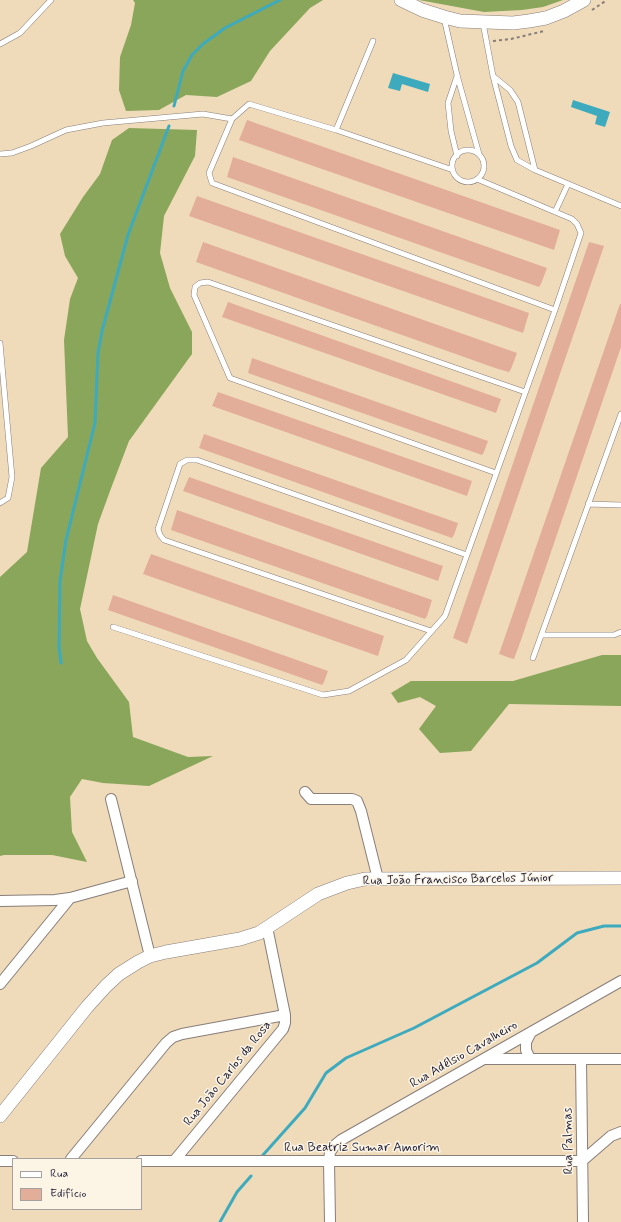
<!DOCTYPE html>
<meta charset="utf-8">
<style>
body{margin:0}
#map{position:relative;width:621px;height:1222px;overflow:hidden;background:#efdbba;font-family:Mynerve,sans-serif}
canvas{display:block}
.legend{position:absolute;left:12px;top:1158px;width:130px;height:52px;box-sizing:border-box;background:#fcf5e5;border:1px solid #a5a1a1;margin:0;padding:5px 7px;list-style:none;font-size:12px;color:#22223b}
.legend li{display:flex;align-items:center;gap:8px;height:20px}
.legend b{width:20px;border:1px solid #a5a1a1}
</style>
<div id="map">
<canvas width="621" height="1222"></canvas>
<ul class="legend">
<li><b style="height:5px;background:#fff"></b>Rua</li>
<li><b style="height:11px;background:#e3ae99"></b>Edifício</li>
</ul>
</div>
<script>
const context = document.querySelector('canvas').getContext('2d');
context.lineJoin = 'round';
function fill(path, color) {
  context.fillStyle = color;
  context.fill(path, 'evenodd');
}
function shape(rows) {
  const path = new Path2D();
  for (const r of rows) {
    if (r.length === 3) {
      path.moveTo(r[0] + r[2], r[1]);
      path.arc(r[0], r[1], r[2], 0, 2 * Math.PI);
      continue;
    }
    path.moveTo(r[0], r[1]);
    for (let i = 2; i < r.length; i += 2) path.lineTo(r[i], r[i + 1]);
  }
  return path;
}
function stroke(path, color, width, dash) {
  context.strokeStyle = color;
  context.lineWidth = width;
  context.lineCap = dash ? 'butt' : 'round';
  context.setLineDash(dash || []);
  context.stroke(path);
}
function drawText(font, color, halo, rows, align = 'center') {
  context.font = font + ' Mynerve,sans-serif';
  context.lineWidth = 3;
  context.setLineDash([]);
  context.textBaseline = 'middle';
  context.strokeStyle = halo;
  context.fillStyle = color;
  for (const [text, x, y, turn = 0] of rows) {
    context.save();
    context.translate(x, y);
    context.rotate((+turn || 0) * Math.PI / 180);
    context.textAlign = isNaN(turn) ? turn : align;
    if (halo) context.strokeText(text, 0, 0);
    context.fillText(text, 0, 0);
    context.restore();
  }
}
fill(shape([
 [133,0,323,0,310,8,270,51,251,81,217,97,186,95,159,110,126,111,119,90,120,57,131,25,135,3],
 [419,0,563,0,543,7,522,10,484,12],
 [129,128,197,130,195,156,164,216,160,253,170,288,192,332,192,354,129,441,110,491,98,524,80,609,87,641,97,658,129,702,133,737,188,757,213,756,149,786,103,783,82,779,70,797,72,832,87,862,52,855,4,855,0,856,0,577,27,552,41,468,68,437,64,340,70,299,78,278,65,256,60,234,83,197,100,174,112,140],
 [602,655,621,655,621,706,509,704,471,751,440,753,419,729,436,706,420,697,398,703,391,693,411,681,513,681]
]), '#89a65a');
fill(shape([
 [393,73,430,84,428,92,402,84,400,91,388,88],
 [573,100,610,112,605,127,595,124,597,116,571,107]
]), '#3eaabd');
stroke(shape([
 [174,106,183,71,192,55,203,44,225,28,280,0],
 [61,663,59,647,60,581,66,540,95,423,98,353,102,331,128,235,169,126],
 [263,1155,305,1108,326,1073,346,1058,414,1028,537,963,577,933,604,926,621,926],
 [220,1222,237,1192,251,1176]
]), '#3eaabd', 3);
fill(shape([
 [247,120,560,230,554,250,239,140],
 [233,157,547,268,541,284,539,287,227,177],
 [197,196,529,313,523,333,189,216],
 [203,242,517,353,511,369,509,372,498,369,196,262],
 [589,242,604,246,467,644,453,638],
 [228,302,501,399,496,413,222,317],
 [620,304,621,304,621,347,521,640,514,659,510,658,499,654],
 [252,358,488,441,484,452,482,455,248,373],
 [218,392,472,481,467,496,212,406],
 [204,434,458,523,454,535,452,538,199,448],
 [189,477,443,566,438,581,183,491],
 [177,510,432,600,427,616,425,619,171,530],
 [151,554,384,636,378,656,143,574],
 [113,595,328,671,324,682,322,685,108,610]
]), '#e3ae99');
const service = shape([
 [444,18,457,75,479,154],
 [483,23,493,76,511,146,517,160,535,170,621,206],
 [0,44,20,33,51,0],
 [493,76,510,90,518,102,535,170],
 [336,130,373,41],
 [468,166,16],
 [0,154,12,153,31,146,66,130,103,123,203,114,232,119],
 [457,156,451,131,448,103,457,76],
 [453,170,336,130,249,104,232,119,209,173,212,183,555,310],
 [555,212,568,184],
 [0,343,12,477,8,498,0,503],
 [496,473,230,378,194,295,195,287,200,283,208,282,525,392],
 [588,504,621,505],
 [113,627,323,695,349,691,406,660,445,616,555,310,581,233,577,224,572,219,477,179],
 [431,631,164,540,160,535,158,529,180,464,187,460,197,460,467,555],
 [541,635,614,635,621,632],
 [533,658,621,414]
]);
const minor = shape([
 [305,792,311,799,352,799,357,801,361,811,378,879],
 [111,799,150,956],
 [0,901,55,900,70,898,132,881],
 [0,984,70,898],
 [485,1059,621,1059],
 [530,1059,526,1050,526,1042,531,1032],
 [581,1059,583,1222],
 [71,1159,166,1043,173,1037,182,1034,285,1015],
 [0,1161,13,1161],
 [141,1161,582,1161,611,1136,621,1132],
 [174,1161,283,1029,285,1023,285,1015,267,927],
 [330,1222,329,1161,330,1152,335,1145,341,1140,621,981]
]);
const tertiary = shape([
 [401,0,422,10,444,17,460,21,513,23,529,21,546,18,564,11,584,0],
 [0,1116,87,1007,106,986,119,974,138,962,150,956,166,952,240,939,259,933,318,894,347,883,365,879,621,878]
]);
stroke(service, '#887e7a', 6);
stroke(minor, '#887e7a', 12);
stroke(tertiary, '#887e7a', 14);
stroke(shape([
 [592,10,607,0],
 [493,41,511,39,544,31]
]), '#887e7a', 2, [3, 3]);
stroke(service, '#fff', 5);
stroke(minor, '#fff', 10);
stroke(tertiary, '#fff', 13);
drawText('13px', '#22223b', '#fcf5e5', [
 ["Rua João Francisco Barcelos Júnior",458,880,-1],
 ["Rua Adélsio Cavalheiro",464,1055,-30],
 ["Rua João Carlos da Rosa",228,1074,-51],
 ["Rua Palmas",569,1141,-91],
 ["Rua Beatriz Sumar Amorim",362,1148]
]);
</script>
